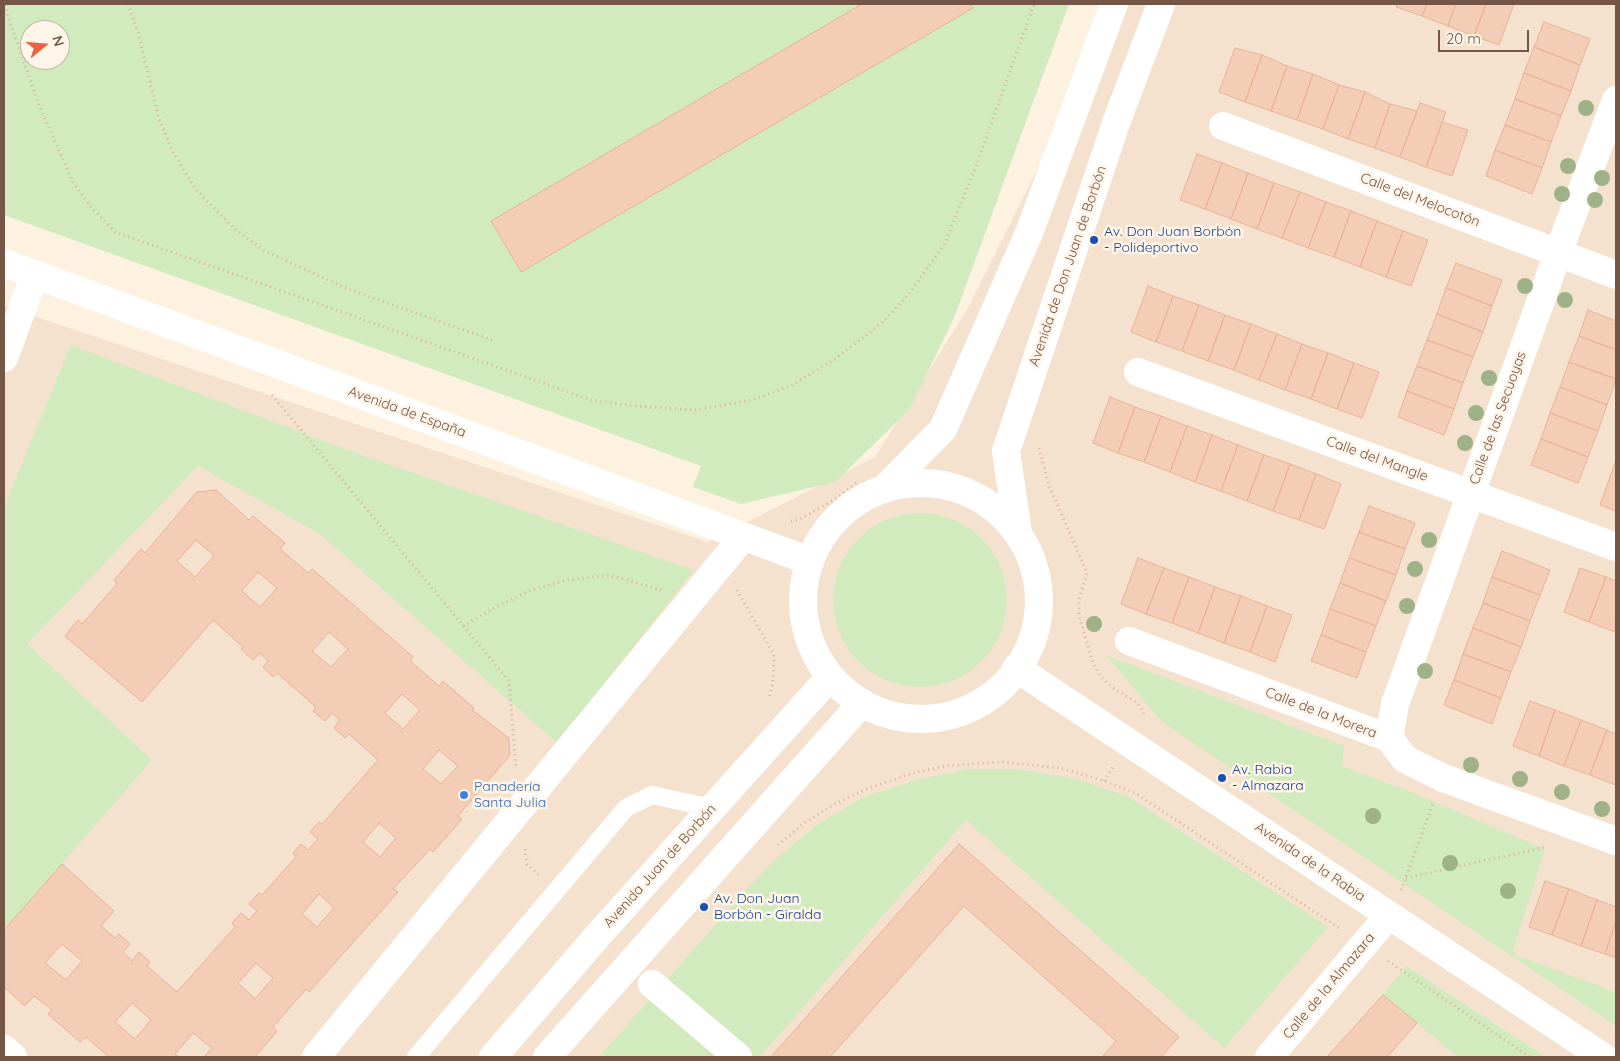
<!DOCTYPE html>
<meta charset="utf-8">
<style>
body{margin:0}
#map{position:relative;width:1620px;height:1061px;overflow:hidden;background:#fdf1e0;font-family:Quicksand,sans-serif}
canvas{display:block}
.frame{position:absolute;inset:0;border:5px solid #755546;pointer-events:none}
.north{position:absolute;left:20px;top:20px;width:50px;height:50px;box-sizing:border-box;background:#fff5e8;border:1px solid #c8b5a7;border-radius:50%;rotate:73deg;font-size:14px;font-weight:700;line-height:20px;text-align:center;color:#755546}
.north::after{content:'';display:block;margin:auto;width:18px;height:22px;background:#ee603e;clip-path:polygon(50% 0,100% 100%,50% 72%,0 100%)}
.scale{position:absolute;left:1438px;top:30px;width:91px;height:22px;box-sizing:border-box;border:2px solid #755546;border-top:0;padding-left:6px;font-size:15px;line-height:18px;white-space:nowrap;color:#755546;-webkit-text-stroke:4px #fff5e8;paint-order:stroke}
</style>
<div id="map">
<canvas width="1620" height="1061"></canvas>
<div class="frame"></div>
<div class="north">N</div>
<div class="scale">20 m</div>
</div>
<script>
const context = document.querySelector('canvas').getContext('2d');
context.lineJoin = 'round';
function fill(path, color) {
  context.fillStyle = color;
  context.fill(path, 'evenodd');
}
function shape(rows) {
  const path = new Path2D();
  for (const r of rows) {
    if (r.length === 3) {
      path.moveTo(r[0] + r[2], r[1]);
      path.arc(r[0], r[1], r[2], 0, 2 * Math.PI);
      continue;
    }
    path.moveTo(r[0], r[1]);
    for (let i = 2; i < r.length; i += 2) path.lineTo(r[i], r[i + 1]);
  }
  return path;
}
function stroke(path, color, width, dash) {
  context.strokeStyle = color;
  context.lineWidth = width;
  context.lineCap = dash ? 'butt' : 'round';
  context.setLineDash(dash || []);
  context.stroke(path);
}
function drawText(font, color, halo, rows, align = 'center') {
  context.font = font + ' Quicksand,sans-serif';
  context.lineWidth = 5;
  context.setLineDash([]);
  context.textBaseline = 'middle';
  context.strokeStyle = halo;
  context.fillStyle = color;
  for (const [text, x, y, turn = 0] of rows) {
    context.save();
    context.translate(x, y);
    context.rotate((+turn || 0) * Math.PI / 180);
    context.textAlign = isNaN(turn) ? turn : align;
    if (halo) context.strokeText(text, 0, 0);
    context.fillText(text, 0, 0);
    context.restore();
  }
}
fill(shape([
 [1120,4,1616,4,1616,1057,4,1057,4,306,708,542,875,457,968,308]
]), '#f5e2ce');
fill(shape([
 [4,4,1069,4,954,318,909,410,835,482,741,504,693,487,701,466,4,215],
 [30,30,60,30,60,60,30,60],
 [71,345,350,451,694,570,557,743,320,534,198,466,27,644,152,760,4,930,4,507],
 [920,600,87],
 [1106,655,1344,746,1342,766,1411,792,1545,849,1513,951,1518,956,1616,992,1616,1026,1162,722],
 [968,769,1016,769,1073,778,1127,796,1328,927,1224,1048,966,820,760,1057,599,1057,746,890,779,856,818,824,866,796,920,779],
 [1406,966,1546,1057,1458,1057,1383,995]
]), '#d2ebbe');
const building = shape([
 [862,4,970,4,973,8,521,272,491,221,862,4],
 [1397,4,1427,4,1422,16,1396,7,1397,4],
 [1427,4,1456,4,1448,26,1422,16,1427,4],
 [1456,4,1486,4,1474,36,1448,26,1456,4],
 [1486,4,1514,4,1499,45,1474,36,1486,4],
 [1544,22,1590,39,1580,65,1534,47,1544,22],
 [1534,47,1580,65,1571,91,1524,73,1534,47],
 [1235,48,1262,55,1245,102,1219,92,1235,48],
 [1262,55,1287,66,1271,111,1245,102,1262,55],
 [1287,66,1313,74,1297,120,1271,111,1287,66],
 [1524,73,1571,91,1561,116,1515,99,1524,73],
 [1313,74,1339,85,1323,129,1297,120,1313,74],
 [1339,85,1365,92,1348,139,1323,129,1339,85],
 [1365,92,1390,104,1375,148,1348,139,1365,92],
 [1515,99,1561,116,1551,142,1505,125,1515,99],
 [1420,103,1446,112,1426,167,1400,157,1420,103],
 [1390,104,1417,111,1400,157,1375,148,1390,104],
 [1442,122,1468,130,1452,176,1426,167,1442,122],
 [1505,125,1551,142,1542,168,1495,150,1505,125],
 [1495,150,1542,168,1532,194,1486,176,1495,150],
 [1197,154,1222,163,1205,209,1180,200,1197,154],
 [1222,163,1248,173,1231,219,1205,209,1222,163],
 [1248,173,1274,183,1257,229,1231,219,1248,173],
 [1274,183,1300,192,1282,238,1257,229,1274,183],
 [1300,192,1326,202,1308,248,1282,238,1300,192],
 [1326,202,1351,211,1334,257,1308,248,1326,202],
 [1351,211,1377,221,1360,267,1334,257,1351,211],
 [1377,221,1403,231,1386,277,1360,267,1377,221],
 [1403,231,1428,240,1411,286,1386,277,1403,231],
 [1456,263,1502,280,1492,306,1446,288,1456,263],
 [1148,286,1173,296,1156,342,1131,332,1148,286],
 [1446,288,1492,306,1483,332,1437,314,1446,288],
 [1173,296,1199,305,1182,351,1156,342,1173,296],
 [1199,305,1225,315,1208,361,1182,351,1199,305],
 [1588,310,1616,321,1616,350,1579,336,1588,310],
 [1437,314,1483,332,1473,357,1427,340,1437,314],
 [1225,315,1251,324,1234,370,1208,361,1225,315],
 [1251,324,1277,334,1259,380,1234,370,1251,324],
 [1277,334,1302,344,1285,390,1259,380,1277,334],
 [1579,336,1616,350,1616,379,1569,362,1579,336],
 [1427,340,1473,357,1463,383,1417,366,1427,340],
 [1302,344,1328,353,1311,399,1285,390,1302,344],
 [1328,353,1354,363,1337,409,1311,399,1328,353],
 [1569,362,1616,379,1607,405,1560,387,1569,362],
 [1354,363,1379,372,1362,418,1337,409,1354,363],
 [1417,366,1463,383,1454,409,1407,391,1417,366],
 [1560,387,1607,405,1598,431,1550,413,1560,387],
 [1407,391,1454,409,1444,435,1398,417,1407,391],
 [1110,397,1135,407,1118,453,1093,443,1110,397],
 [1135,407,1161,416,1144,462,1118,453,1135,407],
 [1550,413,1598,431,1588,457,1541,439,1550,413],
 [1161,416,1187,426,1170,472,1144,462,1161,416],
 [1187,426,1212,435,1195,482,1170,472,1187,426],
 [1212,435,1238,445,1221,491,1195,482,1212,435],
 [1541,439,1588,457,1578,483,1531,465,1541,439],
 [1238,445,1264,455,1247,501,1221,491,1238,445],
 [1264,455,1290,464,1273,511,1247,501,1264,455],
 [1616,460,1616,511,1600,505,1616,460],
 [1290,464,1316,474,1299,520,1273,511,1290,464],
 [1316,474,1341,484,1324,529,1299,520,1316,474],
 [216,490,249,520,253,516,285,543,280,549,308,573,312,569,413,657,410,661,439,686,443,681,474,708,472,710,509,738,510,755,458,816,462,819,433,852,430,849,393,889,398,892,309,992,306,989,273,1027,277,1031,255,1057,204,1057,212,1048,193,1033,175,1054,179,1057,109,1057,86,1037,80,1042,48,1014,52,1010,34,996,25,1006,4,987,4,930,62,864,114,911,101,926,115,938,119,934,130,944,123,952,132,961,139,952,150,962,147,966,177,992,235,927,232,923,241,913,249,920,257,911,249,904,259,893,262,895,296,857,293,853,301,844,308,850,318,839,310,832,319,822,322,824,378,760,349,734,345,738,334,728,340,720,332,713,325,721,313,711,316,707,277,673,273,677,263,667,268,661,260,653,253,660,241,649,243,647,213,620,142,702,65,636,78,620,82,624,117,584,114,580,141,549,145,553,197,492,216,490],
 [196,540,214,556,195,577,177,561,196,540],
 [258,572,277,588,260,607,242,591,258,572],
 [329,632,348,649,331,667,312,651,329,632],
 [402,694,420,710,403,729,385,713,402,694],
 [439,750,458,766,441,784,423,769,439,750],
 [379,823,396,838,380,857,363,842,379,823],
 [319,894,334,908,317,927,302,914,319,894],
 [62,944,82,961,66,980,45,963,62,944],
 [256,963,273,978,255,999,238,983,256,963],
 [132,1003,151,1020,135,1039,115,1022,132,1003],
 [1369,506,1415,523,1405,549,1359,532,1369,506],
 [1359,532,1405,549,1396,575,1349,558,1359,532],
 [1502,551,1550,570,1540,595,1492,577,1502,551],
 [1138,558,1164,568,1146,614,1121,604,1138,558],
 [1349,558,1396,575,1386,601,1340,583,1349,558],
 [1164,568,1189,577,1172,623,1146,614,1164,568],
 [1580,568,1606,577,1589,622,1564,612,1580,568],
 [1189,577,1215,587,1198,633,1172,623,1189,577],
 [1492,577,1540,595,1530,621,1483,603,1492,577],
 [1606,577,1616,581,1615,632,1589,622,1606,577],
 [1340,583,1386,601,1376,626,1330,609,1340,583],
 [1215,587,1241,596,1224,643,1198,633,1215,587],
 [1241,596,1267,606,1250,652,1224,643,1241,596],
 [1483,603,1530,621,1521,647,1473,628,1483,603],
 [1267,606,1292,615,1275,662,1250,652,1267,606],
 [1330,609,1376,626,1366,652,1321,635,1330,609],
 [1473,628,1521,647,1511,672,1463,654,1473,628],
 [1321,635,1366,652,1357,678,1311,661,1321,635],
 [1463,654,1511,672,1501,698,1454,680,1463,654],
 [1454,680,1501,698,1492,724,1444,705,1454,680],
 [1530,701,1555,710,1539,756,1513,746,1530,701],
 [1555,710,1581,720,1564,766,1539,756,1555,710],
 [1581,720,1607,730,1590,775,1564,766,1581,720],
 [1607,730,1616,734,1616,785,1590,775,1607,730],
 [959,844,1179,1037,1161,1057,1102,1057,1116,1041,964,906,830,1057,771,1057,959,844],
 [1545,881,1569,889,1552,935,1529,927,1545,881],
 [1569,889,1597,900,1581,946,1552,935,1569,889],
 [1597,900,1616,907,1616,921,1605,954,1581,946,1597,900],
 [1616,921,1616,958,1605,954,1616,921],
 [1383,995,1417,1023,1387,1057,1327,1057,1383,995]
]);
fill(building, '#f4cdb6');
stroke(building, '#e8b296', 1);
stroke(shape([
 [128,4,138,32,159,119,173,152,196,190,236,230,265,251,348,289,492,340],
 [4,5,39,105,73,182,91,207,115,232,591,400,635,406,695,410,752,400,792,385,835,359,883,322,909,294,944,245,975,169,1034,4],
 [272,395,509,681,516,768],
 [1039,448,1049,485,1087,573,1079,600,1079,615,1093,663,1101,677,1113,688,1137,703,1144,712,1143,716],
 [791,521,798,520,834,500,856,483],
 [737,590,774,655,773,682,769,698],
 [463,626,496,607,529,591,567,580,609,575,662,590],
 [1104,781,1113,767],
 [778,845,803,824,836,803,869,788,910,774,944,766,1002,762,1060,768,1104,781,1135,793,1339,928],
 [525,849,527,864,539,875],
 [1406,878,1546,847],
 [1401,890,1433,804],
 [1388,961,1530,1057]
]), '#d9b09a', 3, [1, 4]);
stroke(shape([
 [416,1057,626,808,652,795,712,808]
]), '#fff', 18);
stroke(shape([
 [1223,126,1616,275],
 [4,358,35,274],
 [1138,372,1616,547],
 [1129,641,1389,738,1405,759,1443,778,1616,841],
 [1016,668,1603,1057],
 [1389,738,1395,704,1558,253,1616,100],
 [652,984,738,1057],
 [4,1049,13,1057],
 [316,1057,743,537],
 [1269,1057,1389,915]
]), '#fff', 28);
stroke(shape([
 [4,263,810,561],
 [921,601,118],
 [885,488,943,429,1029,233,1114,4],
 [1018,533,1006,451,1116,123,1161,4],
 [493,1057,601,932,830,677],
 [547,1057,861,704]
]), '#fff', 28);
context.fillStyle = '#9fb187';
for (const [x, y] of [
 [1586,108],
 [1568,166],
 [1602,178],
 [1562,194],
 [1595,200],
 [1525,286],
 [1565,300],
 [1489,378],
 [1476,413],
 [1465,443],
 [1429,540],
 [1415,569],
 [1407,606],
 [1094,624],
 [1425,671],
 [1471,765],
 [1520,779],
 [1562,792],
 [1602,809],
 [1373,816],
 [1450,863],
 [1508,891]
]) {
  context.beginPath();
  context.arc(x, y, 8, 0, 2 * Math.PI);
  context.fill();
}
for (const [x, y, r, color] of [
 [1094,240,5,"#1a4fb4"],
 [1222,778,5,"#1a4fb4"],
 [464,795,5,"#3f7fe0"],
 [704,907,5,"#1a4fb4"]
]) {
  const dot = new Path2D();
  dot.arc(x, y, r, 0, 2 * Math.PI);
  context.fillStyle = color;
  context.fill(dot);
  stroke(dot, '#fff5e8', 2);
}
drawText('14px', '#755546', '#fff5e8', [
 ["Calle del Melocotón",1420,200,21],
 ["Avenida de Don Juan de Borbón",1068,266,-71],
 ["Avenida de España",407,412,20],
 ["Calle de las Secuoyas",1498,418,-70],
 ["Calle del Mangle",1377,459,20],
 ["Calle de la Morera",1321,713,21],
 ["Avenida de la Rabia",1310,862,34],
 ["Avenida Juan de Borbón",660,866,-48],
 ["Calle de la Almazara",1329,986,-50]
]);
drawText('14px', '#164399', '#fff5e8', [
 ["Av. Don Juan Borbón",1104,232],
 ["- Polideportivo",1104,248],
 ["Av. Rabia",1232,770],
 ["- Almazara",1232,786],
 ["Av. Don Juan",714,899],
 ["Borbón - Giralda",714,915]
], 'left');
drawText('14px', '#366cbe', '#fff5e8', [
 ["Panadería",474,787],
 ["Santa Julia",474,803]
], 'left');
</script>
